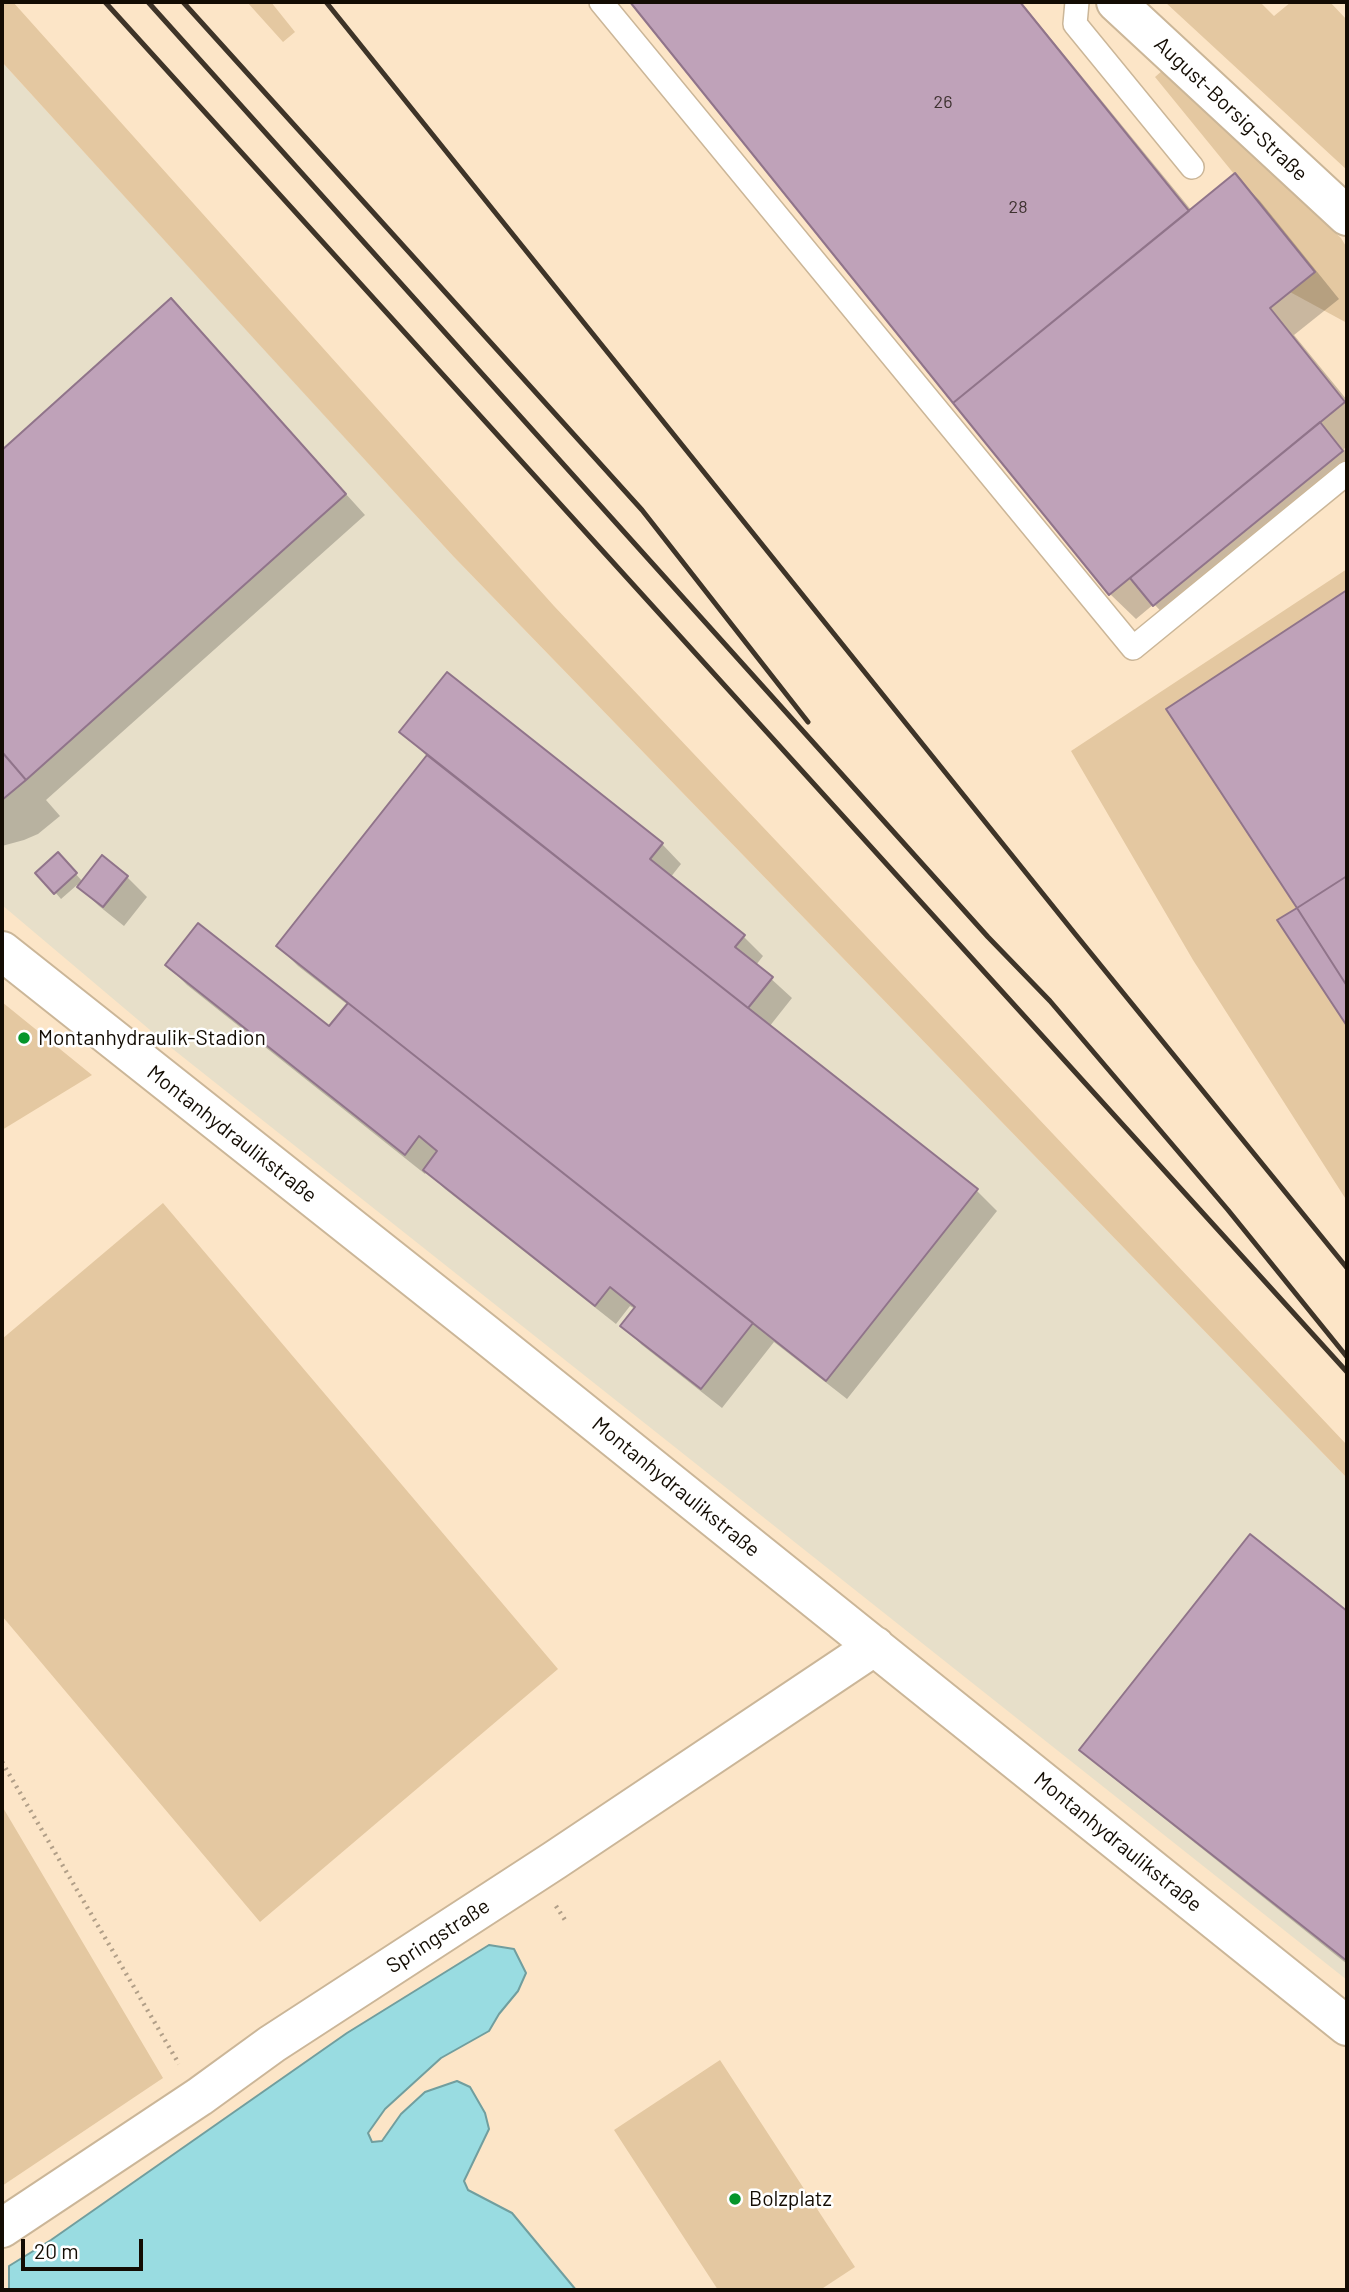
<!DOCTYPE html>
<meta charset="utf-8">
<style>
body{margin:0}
#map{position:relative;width:1349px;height:2292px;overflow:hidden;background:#fce5c7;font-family:Barlow,sans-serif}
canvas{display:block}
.frame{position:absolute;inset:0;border:4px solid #130c03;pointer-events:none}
.scale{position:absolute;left:21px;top:2239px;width:122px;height:32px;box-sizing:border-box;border:4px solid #130c03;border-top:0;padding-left:9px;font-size:21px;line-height:24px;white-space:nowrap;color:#130c03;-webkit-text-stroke:5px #fff;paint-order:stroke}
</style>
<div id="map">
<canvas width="1349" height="2292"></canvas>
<div class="frame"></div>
<div class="scale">20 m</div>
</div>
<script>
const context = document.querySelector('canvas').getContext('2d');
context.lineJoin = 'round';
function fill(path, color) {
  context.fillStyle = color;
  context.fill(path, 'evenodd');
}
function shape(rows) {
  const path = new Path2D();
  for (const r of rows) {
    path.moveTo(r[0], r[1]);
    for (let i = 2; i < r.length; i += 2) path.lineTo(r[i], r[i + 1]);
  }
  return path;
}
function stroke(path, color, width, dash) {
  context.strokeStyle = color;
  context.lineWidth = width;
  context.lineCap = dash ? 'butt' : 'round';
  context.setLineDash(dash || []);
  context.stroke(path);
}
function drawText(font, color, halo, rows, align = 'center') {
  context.font = font + ' Barlow,sans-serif';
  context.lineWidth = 5;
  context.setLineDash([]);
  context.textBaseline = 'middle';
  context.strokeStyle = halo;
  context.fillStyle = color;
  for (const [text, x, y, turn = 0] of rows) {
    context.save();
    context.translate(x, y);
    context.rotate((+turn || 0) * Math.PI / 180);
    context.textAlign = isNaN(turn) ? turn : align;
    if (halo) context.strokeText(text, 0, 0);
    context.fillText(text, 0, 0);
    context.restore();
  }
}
fill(shape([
 [2,62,453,556,1347,1478,1347,1980,169,1046,2,905]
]), '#e7dfc9');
fill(shape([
 [2,2,13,2,554,606,1347,1445,1347,1478,453,556,256,341,2,62],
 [247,2,271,2,295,32,283,42],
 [1165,2,1260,2,1274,16,1291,2,1330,2,1347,20,1347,170],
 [1163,70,1341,238,1347,248,1347,323,1290,292,1314,272,1155,77],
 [1347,569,1347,590,1166,709,1297,908,1281,918,1347,1020,1347,1201,1193,960,1071,751],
 [2,1002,92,1075,2,1130],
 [163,1203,558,1669,260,1922,2,1616,2,1339],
 [2,1806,163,2078,2,2186],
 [720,2060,855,2267,820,2290,718,2290,614,2130]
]), '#e4c8a1');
const water = shape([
 [489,1945,514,1949,526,1973,518,1991,499,2014,489,2031,441,2058,385,2109,368,2133,372,2142,382,2141,401,2114,425,2092,457,2081,470,2087,485,2113,489,2129,464,2181,468,2190,512,2213,576,2290,9,2290,9,2266,51,2240,347,2033,489,1945]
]);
fill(water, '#99dce1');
stroke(water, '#719e9e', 2);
fill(shape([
 [633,2,1021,2,1192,211,1235,176,1260,201,1339,299,1294,335,1347,400,1347,446,1344,449,1347,454,1347,483,1174,625,1154,604,1136,619,1110,594],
 [171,301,365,515,46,800,60,816,38,834,24,840,2,846,2,452],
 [1347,593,1347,1023,1280,921,1299,909,1168,710],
 [401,732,662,844,681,864,670,878,743,936,763,956,756,965,792,998,769,1027,977,1191,997,1211,847,1399,774,1342,722,1408,642,1345,622,1326,635,1309,630,1306,616,1324,445,1189,427,1171,425,1174,187,985,167,965,329,1029,348,1005,298,966,278,946,428,757],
 [64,861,83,882,127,877,147,897,124,926,99,906,77,885,61,899,55,892],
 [1250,1536,1347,1613,1347,1964,1102,1769,1082,1750]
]), '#0003');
const building = shape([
 [630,2,1020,2,1189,211,953,403,630,2],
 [1235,173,1315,272,1270,308,1345,402,1109,595,953,403,1235,173],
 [171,298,346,494,26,780,2,752,2,450,171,298],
 [1320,422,1343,451,1153,606,1130,578,1320,422],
 [1347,590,1347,876,1297,908,1166,709,1347,590],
 [447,672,663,843,650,859,745,935,735,947,773,977,748,1008,399,732,447,672],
 [2,752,26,780,2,800,2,752],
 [427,755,978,1189,826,1381,276,946,427,755],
 [58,852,77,873,54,894,35,873,58,852],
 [102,855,128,876,103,907,77,887,102,855],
 [1347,876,1347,986,1297,908,1347,876],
 [1297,908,1347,986,1347,1026,1277,920,1297,908],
 [198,923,329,1026,348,1003,753,1323,701,1389,620,1326,635,1307,610,1287,595,1306,423,1170,437,1151,419,1136,405,1155,165,965,198,923],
 [1250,1534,1347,1611,1347,1961,1079,1750,1250,1534]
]);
fill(building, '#bfa2b9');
stroke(building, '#90748a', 2);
const service = shape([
 [601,2,1133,648,1347,473],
 [1077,2,1075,24,1192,167]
]);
const minor = shape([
 [1116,2,1347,216],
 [2,951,484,1333,1347,2026],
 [2,2228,199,2097,272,2044,555,1860,875,1646]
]);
stroke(service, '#cbb698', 26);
stroke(minor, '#cbb698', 42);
stroke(shape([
 [2,1762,179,2064],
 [556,1906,565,1920]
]), '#b19f88', 4.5, [2, 5]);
stroke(service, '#fff', 23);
stroke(minor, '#fff', 38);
stroke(shape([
 [105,2,1347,1372],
 [148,2,988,937,1050,1001,1228,1210,1347,1357],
 [183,2,642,510,808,722],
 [326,2,1076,935,1347,1268]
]), '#3e3428', 5);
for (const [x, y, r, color] of [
 [24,1038,7,"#05952a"],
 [735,2199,7,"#05952a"]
]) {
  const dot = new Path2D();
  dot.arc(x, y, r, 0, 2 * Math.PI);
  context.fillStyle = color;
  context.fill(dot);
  stroke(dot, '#fff', 2.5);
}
drawText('18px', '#3e3230', null, [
 ["26",943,102],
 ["28",1018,207]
]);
drawText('21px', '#130c03', '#fff', [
 ["August-Borsig-Straße",1231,109,43],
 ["Montanhydraulikstraße",232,1134,38],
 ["Montanhydraulikstraße",676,1487,39],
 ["Montanhydraulikstraße",1118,1842,39],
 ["Springstraße",438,1936,-33]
]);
drawText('21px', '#130c03', '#fff', [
 ["Montanhydraulik-Stadion",38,1038],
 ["Bolzplatz",749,2199]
], 'left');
</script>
